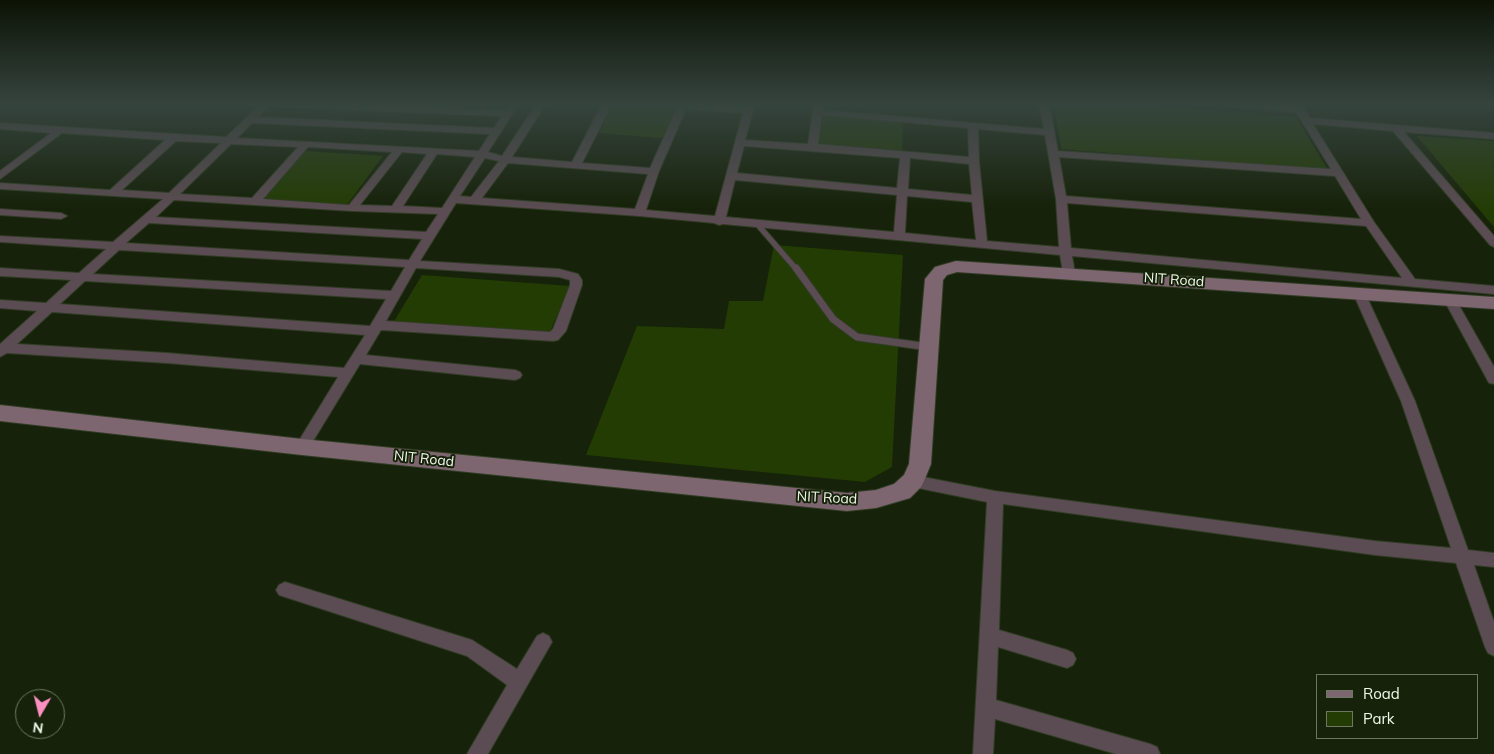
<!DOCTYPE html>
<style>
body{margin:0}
#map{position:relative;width:1494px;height:754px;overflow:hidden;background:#162209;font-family:Mulish,sans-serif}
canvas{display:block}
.legend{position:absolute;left:1316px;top:674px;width:162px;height:65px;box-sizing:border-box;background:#162209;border:1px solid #6d7863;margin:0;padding:6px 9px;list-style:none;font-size:15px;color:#f0f9e9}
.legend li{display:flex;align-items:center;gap:10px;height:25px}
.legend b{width:25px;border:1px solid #6d7863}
.north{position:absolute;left:15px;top:689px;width:50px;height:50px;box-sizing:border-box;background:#162209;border:1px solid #6d7863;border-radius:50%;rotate:188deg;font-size:14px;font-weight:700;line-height:20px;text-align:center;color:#f0f9e9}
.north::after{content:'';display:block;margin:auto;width:18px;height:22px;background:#fc8fc1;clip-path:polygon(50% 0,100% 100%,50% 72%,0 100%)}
</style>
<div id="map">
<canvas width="1494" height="754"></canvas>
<ul class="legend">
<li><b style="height:6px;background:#7d6670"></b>Road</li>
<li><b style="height:14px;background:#233c03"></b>Park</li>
</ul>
<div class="north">N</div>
</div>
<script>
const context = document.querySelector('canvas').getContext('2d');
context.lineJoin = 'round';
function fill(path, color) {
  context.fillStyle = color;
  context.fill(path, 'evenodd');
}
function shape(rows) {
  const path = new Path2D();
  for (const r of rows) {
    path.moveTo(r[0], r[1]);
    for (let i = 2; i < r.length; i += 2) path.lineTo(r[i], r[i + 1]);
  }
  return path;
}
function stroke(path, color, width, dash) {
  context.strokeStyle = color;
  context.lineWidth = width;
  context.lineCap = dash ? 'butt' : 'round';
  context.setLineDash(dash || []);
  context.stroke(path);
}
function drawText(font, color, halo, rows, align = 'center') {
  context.font = font + ' Mulish,sans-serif';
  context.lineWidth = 4;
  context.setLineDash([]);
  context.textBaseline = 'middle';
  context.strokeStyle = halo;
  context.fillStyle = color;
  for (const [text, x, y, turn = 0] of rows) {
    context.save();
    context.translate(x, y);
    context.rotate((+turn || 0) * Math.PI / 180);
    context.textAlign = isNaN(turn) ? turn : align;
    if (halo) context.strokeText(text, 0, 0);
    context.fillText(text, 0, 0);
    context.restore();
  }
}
fill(shape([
 [613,104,624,104,677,108,663,138,599,133],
 [1054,104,1122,104,1296,117,1328,170,1061,149],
 [823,115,903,122,902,154,818,145],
 [1417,136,1494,141,1494,226,1493,226],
 [306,151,383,156,347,205,261,200],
 [774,245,903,255,892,467,865,482,586,455,637,326,724,329,729,301,763,301],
 [422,275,570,286,549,334,393,323]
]), '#233c03');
const laneFar1 = shape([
 [758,225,797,270]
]);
const lane = shape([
 [796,268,833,319,857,337,929,347]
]);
const street = shape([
 [261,104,271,104,258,117,494,128,502,116,280,107,275,104,353,104,505,110,509,104,519,104,488,152,502,156,536,104,546,104,512,157,572,162,602,104,612,104,582,163,650,168,677,108,659,107,654,104,695,104,744,108,745,104,755,104,745,140,808,144,814,104,824,104,823,110,1044,129,1039,104,1049,104,1058,151,1331,169,1296,112,1231,107,1226,104,1292,106,1291,104,1301,104,1310,118,1494,133,1494,139,1404,132,1494,236,1494,247,1490,245,1393,131,1313,124,1374,222,1415,279,1494,286,1494,294,1072,256,1075,273,1069,277,1063,273,1060,255,723,224,719,225,714,223,639,216,456,203,420,261,559,269,578,274,582,280,582,285,566,331,558,340,553,341,381,330,366,355,515,370,520,372,522,375,520,378,515,380,360,364,307,451,302,453,297,451,295,447,338,377,167,363,7,353,0,357,0,344,37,311,0,308,0,300,46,303,71,280,0,276,0,268,79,273,106,249,0,242,0,236,113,242,163,199,0,189,0,183,110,190,165,140,62,133,0,179,0,171,51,133,0,129,0,123,226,137,261,104],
 [686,109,743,113,715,216,646,210,659,171,686,109],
 [822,115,968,128,969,157,818,144,822,115],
 [252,123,490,134,479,151,237,138,252,123],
 [978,129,1045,135,1056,199,1059,247,987,241,979,161,978,129],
 [176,141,221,143,169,193,122,190,176,141],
 [231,144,298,147,252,198,180,194,231,144],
 [744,146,900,158,897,188,737,173,744,146],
 [308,147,392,152,349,205,263,199,308,147],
 [402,152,427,154,392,206,360,205,402,152],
 [437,154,475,157,442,208,403,206,437,154],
 [1059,157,1335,176,1361,219,1066,196,1059,157],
 [485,158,499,161,471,197,460,196,485,158],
 [910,158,969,164,972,195,908,189,910,158],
 [508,163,648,174,635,209,482,198,508,163],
 [735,180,897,195,894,232,726,217,735,180],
 [907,196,972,202,976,240,905,233,907,196],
 [174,200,352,211,438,214,426,232,156,217,174,200],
 [1067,203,1366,226,1402,278,1071,248,1067,203],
 [149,223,422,239,409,260,126,243,149,223],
 [119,250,405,267,391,291,93,274,119,250],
 [416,268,559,277,570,280,570,285,553,329,550,332,386,321,416,268],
 [85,281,386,299,370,326,60,304,85,281],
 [52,312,365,335,344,368,167,353,17,344,52,312],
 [0,209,61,213,67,216,61,219,0,215,0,209],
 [1359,289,1365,293,1415,401,1468,550,1494,553,1494,567,1474,565,1494,622,1494,656,1488,653,1485,647,1456,563,1375,555,1003,504,999,630,1067,650,1073,653,1076,659,1073,665,1067,668,998,647,996,700,1150,744,1157,747,1160,754,1116,754,995,719,993,754,973,754,987,502,913,487,908,485,905,481,908,477,913,475,995,491,1375,541,1451,548,1401,401,1353,293,1359,289],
 [1450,296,1456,300,1494,367,1494,384,1489,383,1444,300,1450,296],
 [285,582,472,640,517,669,537,636,543,633,549,636,552,642,488,754,467,754,507,685,467,656,279,595,276,590,279,585,285,582]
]);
const secondary = shape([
 [956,261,1494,297,1494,309,957,272,947,275,943,280,931,464,924,481,921,487,910,498,876,508,847,511,302,455,0,421,0,405,302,439,847,493,876,490,894,484,904,475,909,464,925,279,935,267,956,261]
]);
stroke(laneFar1, '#303c24', 7);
stroke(lane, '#303c24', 9);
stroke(street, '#303c24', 2);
stroke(secondary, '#303c24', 2);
stroke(laneFar1, '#5a4c52', 5);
stroke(lane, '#5a4c52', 7);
fill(street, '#5a4c52');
fill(secondary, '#7d6670');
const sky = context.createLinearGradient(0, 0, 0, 210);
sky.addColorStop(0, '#0c1305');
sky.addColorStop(0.5, '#36443e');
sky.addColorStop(1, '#36443e00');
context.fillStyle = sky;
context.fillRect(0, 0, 1494, 210);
drawText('14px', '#f0f9e9', '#162209', [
 ["NIT Road",1174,280,4],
 ["NIT Road",424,459,6],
 ["NIT Road",827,498,3]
]);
</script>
